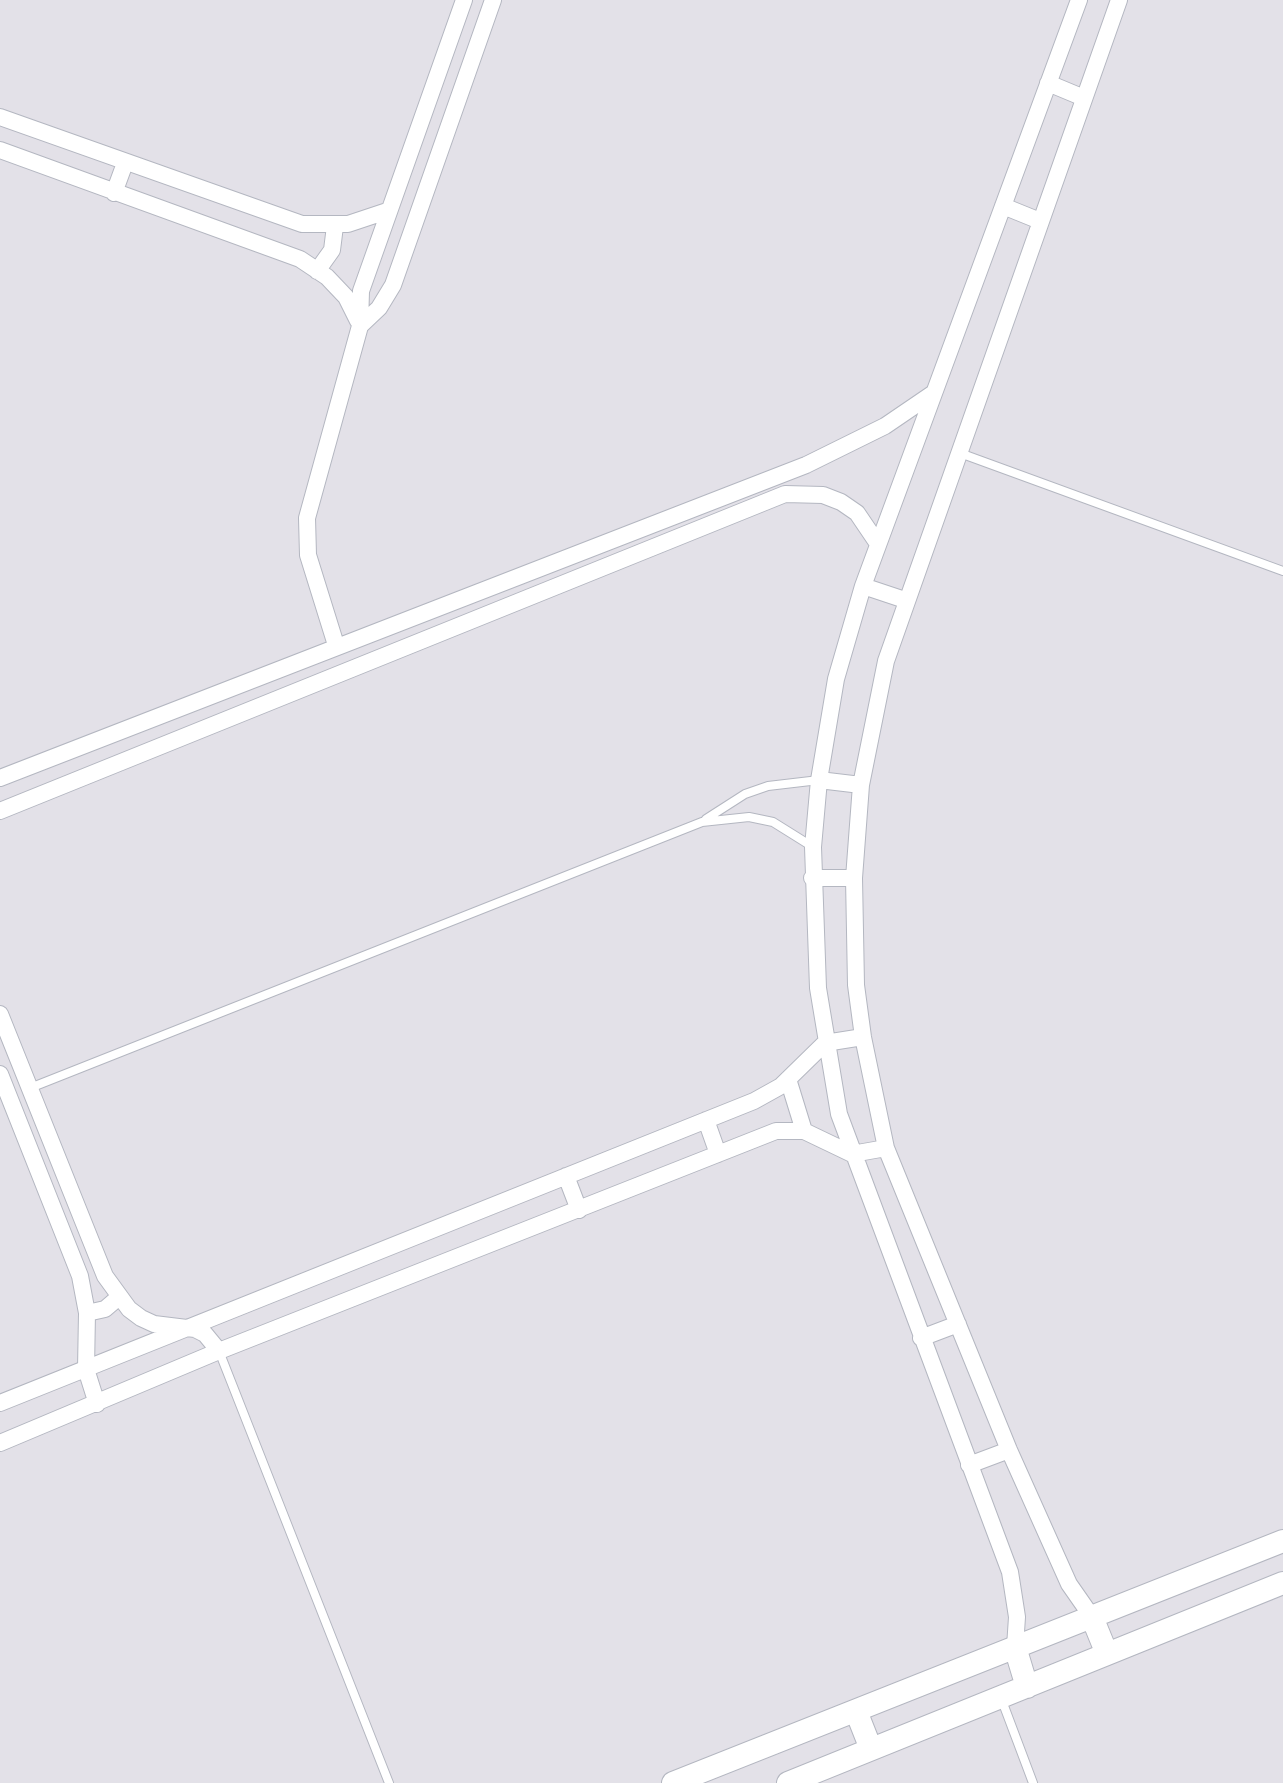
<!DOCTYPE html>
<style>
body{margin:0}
canvas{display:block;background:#efe9e1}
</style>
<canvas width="1283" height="1783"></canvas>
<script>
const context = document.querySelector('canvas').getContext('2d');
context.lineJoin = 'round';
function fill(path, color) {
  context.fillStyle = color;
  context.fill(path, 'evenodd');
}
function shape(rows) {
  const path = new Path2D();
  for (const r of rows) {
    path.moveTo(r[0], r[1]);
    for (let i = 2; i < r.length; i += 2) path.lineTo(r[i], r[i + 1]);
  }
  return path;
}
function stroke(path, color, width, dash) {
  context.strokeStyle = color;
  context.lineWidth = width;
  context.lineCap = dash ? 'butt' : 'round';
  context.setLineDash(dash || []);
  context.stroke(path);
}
fill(shape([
 [0,0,1283,0,1283,1783,0,1783]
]), '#e3e1e8');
const lane = shape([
 [957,452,1283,571],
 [706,819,745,794,768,786,819,780],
 [30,1088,702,822,749,817,773,822,813,847],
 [219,1351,389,1783],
 [1001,1698,1033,1783]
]);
const street = shape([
 [1048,83,1084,98],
 [0,117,302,224,348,224,387,211],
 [0,150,300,259,327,277,346,297,358,321],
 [114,193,125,163],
 [1003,206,1040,221],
 [317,271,332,250,335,226],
 [360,326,379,308,393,285,493,0],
 [863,586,905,600],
 [336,645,308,555,307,518,360,326,361,291,464,0],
 [0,778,806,465,885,426,932,394],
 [819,780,861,785],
 [0,811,785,494,823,495,841,502,857,513,878,544],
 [812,878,854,878],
 [0,1014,105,1276,129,1309,141,1318,154,1324,195,1329,205,1334,219,1351],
 [0,1074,80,1276,87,1313,86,1369,97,1404],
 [788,1079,804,1131],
 [706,1120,718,1154],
 [566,1176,579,1210],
 [87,1313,105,1309,119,1297],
 [921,1338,958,1324],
 [0,1403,754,1101,781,1086,825,1043,863,1037],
 [0,1443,219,1351,776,1131,804,1131,852,1154,886,1148],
 [969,1465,1009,1450],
 [1092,1617,1069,1584,1009,1450,886,1148,863,1037,856,985,854,878,861,785,886,661,1119,0],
 [1015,1647,1017,1617,1010,1572,839,1114,818,988,813,847,819,780,836,679,863,586,1079,0]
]);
const secondary = shape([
 [1092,1617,1107,1654],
 [1015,1647,1027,1687],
 [856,1711,871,1749],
 [673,1783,1283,1541],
 [788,1783,1283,1583]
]);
stroke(lane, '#b4b7c1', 10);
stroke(street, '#b4b7c1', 18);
stroke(secondary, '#b4b7c1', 24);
stroke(lane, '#fff', 8);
stroke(street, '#fff', 16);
stroke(secondary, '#fff', 22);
</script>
